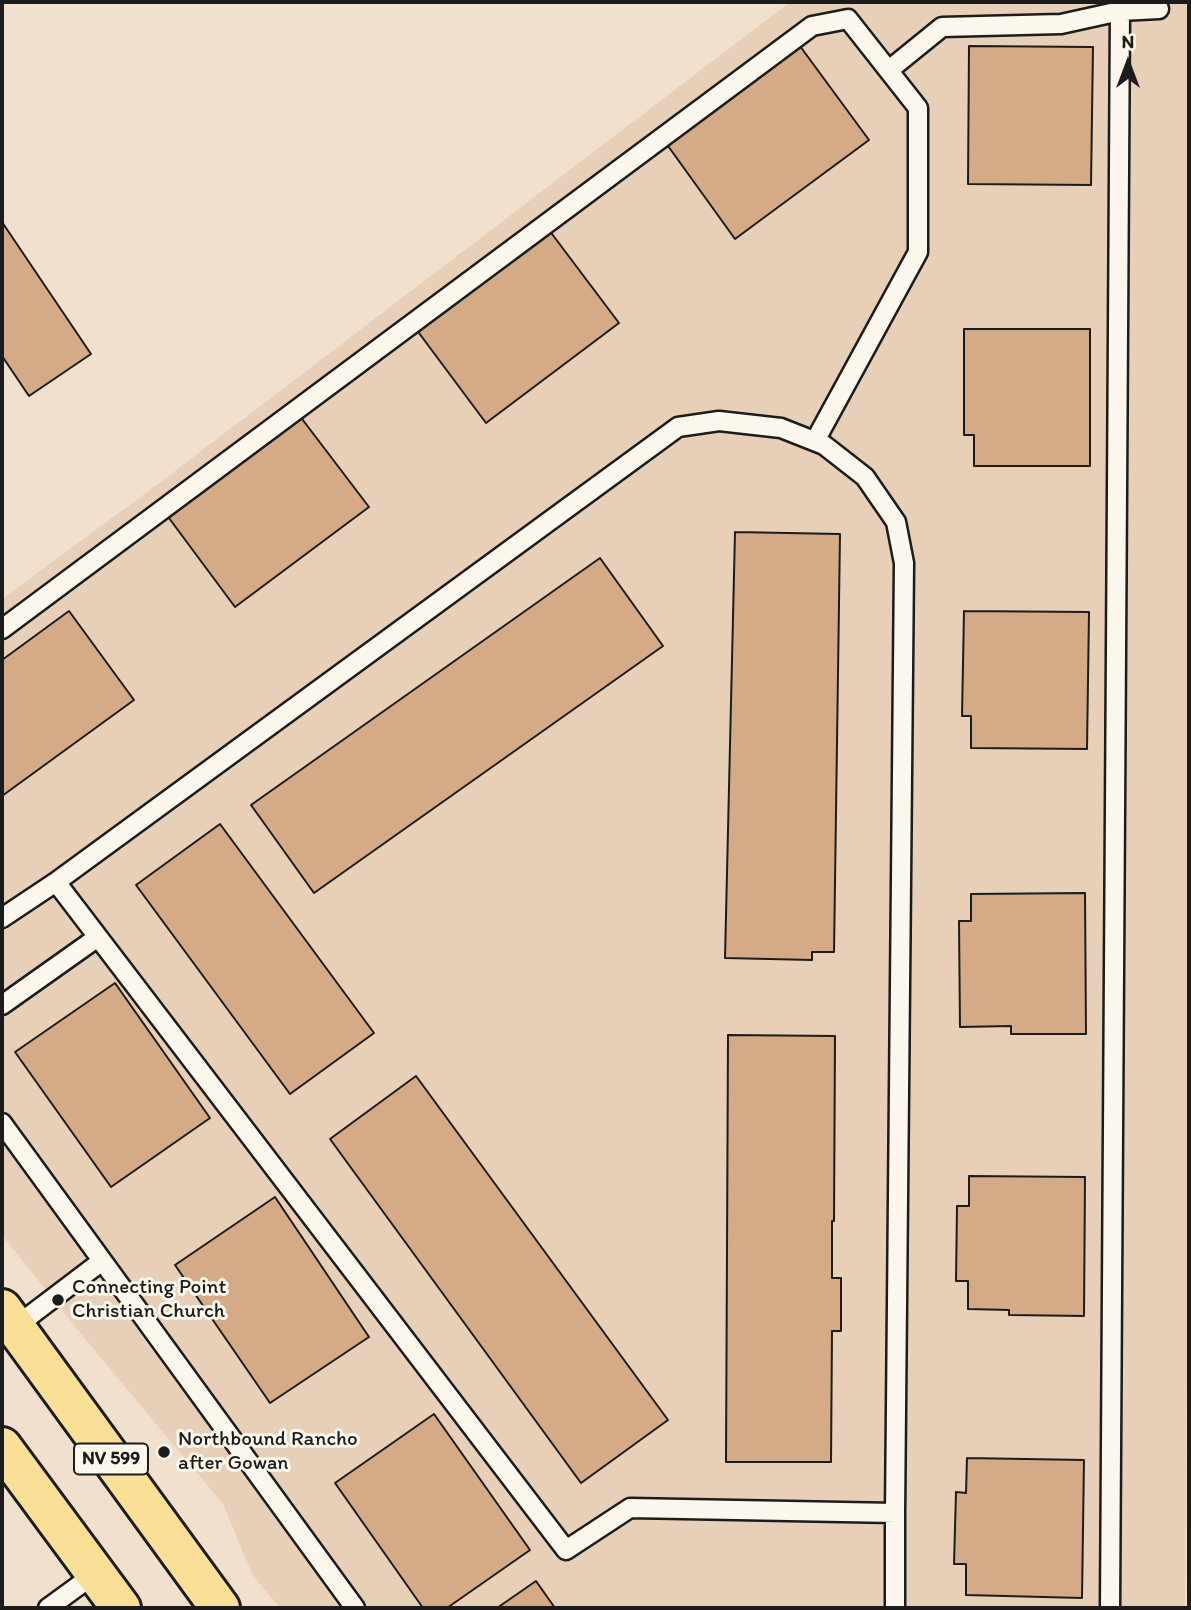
<!DOCTYPE html>
<style>
body{margin:0}
#map{position:relative;width:1191px;height:1610px;overflow:hidden;background:#f0e0cd;font-family:Itim,sans-serif}
canvas{display:block}
.frame{position:absolute;inset:0;border:4px solid #1c1c1c;pointer-events:none}
.north{position:absolute;left:1093px;top:28px;width:70px;height:70px;-webkit-text-stroke:5px #fbf7ec;paint-order:stroke;rotate:0deg;font-size:19px;font-weight:700;line-height:28px;text-align:center;color:#1c1c1c}
.north::after{content:'';display:block;margin:auto;width:24px;height:32px;background:#1c1c1c;clip-path:polygon(50% 0,100% 100%,50% 72%,0 100%)}
</style>
<div id="map">
<canvas width="1191" height="1610"></canvas>
<div class="frame"></div>
<div class="north">N</div>
</div>
<script>
const context = document.querySelector('canvas').getContext('2d');
context.lineJoin = 'round';
function fill(path, color) {
  context.fillStyle = color;
  context.fill(path, 'evenodd');
}
function shape(rows) {
  const path = new Path2D();
  for (const r of rows) {
    path.moveTo(r[0], r[1]);
    for (let i = 2; i < r.length; i += 2) path.lineTo(r[i], r[i + 1]);
  }
  return path;
}
function stroke(path, color, width, dash) {
  context.strokeStyle = color;
  context.lineWidth = width;
  context.lineCap = dash ? 'butt' : 'round';
  context.setLineDash(dash || []);
  context.stroke(path);
}
function drawText(font, color, halo, rows, align = 'center') {
  context.font = font + ' Itim,sans-serif';
  context.lineWidth = 6;
  context.setLineDash([]);
  context.textBaseline = 'middle';
  context.strokeStyle = halo;
  context.fillStyle = color;
  for (const [text, x, y, turn = 0] of rows) {
    context.save();
    context.translate(x, y);
    context.rotate((+turn || 0) * Math.PI / 180);
    context.textAlign = isNaN(turn) ? turn : align;
    if (halo) context.strokeText(text, 0, 0);
    context.fillText(text, 0, 0);
    context.restore();
  }
}
fill(shape([
 [790,2,1189,2,1189,1125,1185,1608,280,1608,252,1574,223,1504,86,1340,2,1235,2,599,154,487]
]), '#e8d0b8');
const building = shape([
 [797,42,869,140,735,239,663,139,797,42],
 [969,46,1093,47,1091,185,968,184,969,46],
 [2,222,91,354,29,396,2,356,2,222],
 [546,226,619,323,486,423,413,325,546,226],
 [964,329,1090,329,1090,466,974,466,974,435,964,435,964,329],
 [296,411,369,507,235,607,163,510,296,411],
 [735,532,840,534,834,952,812,952,812,960,725,958,735,532],
 [600,558,663,646,314,893,251,805,600,558],
 [69,611,134,700,2,796,2,660,69,611],
 [964,611,1089,612,1087,749,971,748,971,716,962,716,964,611],
 [220,824,374,1033,290,1094,136,885,220,824],
 [1085,893,1086,1034,1011,1034,1011,1026,960,1027,959,921,971,921,971,894,1085,893],
 [115,983,210,1118,111,1187,15,1052,115,983],
 [728,1035,835,1036,834,1221,832,1221,832,1278,841,1278,841,1331,832,1331,831,1462,726,1462,728,1035],
 [416,1076,668,1420,581,1483,330,1139,416,1076],
 [969,1176,1085,1177,1084,1316,1009,1315,1009,1310,968,1309,968,1281,956,1281,957,1206,969,1206,969,1176],
 [275,1197,369,1337,270,1403,175,1265,275,1197],
 [434,1414,530,1550,447,1608,423,1608,335,1483,434,1414],
 [967,1458,1084,1460,1082,1598,966,1595,966,1564,954,1564,956,1492,966,1493,967,1458],
 [536,1581,555,1608,497,1608,536,1581]
]);
fill(building, '#d5aa86');
stroke(building, '#1c1c1c', 2);
const lane = shape([
 [889,70,942,27,1061,24,1120,11],
 [2,629,812,26,848,19,918,108,918,252,815,441],
 [56,882,678,427,719,421,781,428,824,445,865,477,896,522,904,563,895,1513],
 [2,918,56,882,566,1550,630,1508,895,1513,895,1608],
 [2,1005,98,937],
 [2,1123,355,1608],
 [15,1327,102,1261],
 [48,1608,96,1573],
 [1110,1608,1120,11,1159,9]
]);
const primary = shape([
 [2,1309,220,1608],
 [2,1447,121,1608]
]);
stroke(lane, '#1c1c1c', 23);
stroke(primary, '#1c1c1c', 44);
stroke(lane, '#fbf7ec', 18);
stroke(primary, '#fadf96', 38);
for (const [x, y, r, color] of [
 [58,1300,7,"#1c1c1c"],
 [164,1452,7,"#1c1c1c"]
]) {
  const dot = new Path2D();
  dot.arc(x, y, r, 0, 2 * Math.PI);
  context.fillStyle = color;
  context.fill(dot);
  stroke(dot, '#fbf7ec', 2.5);
}
for (const [x, y, w] of [
 [111,1459,74]
]) {
  const box = new Path2D();
  box.roundRect(x - w / 2, y - 15.5, w, 31, 5);
  context.fillStyle = '#fbf7ec';
  context.fill(box);
  stroke(box, '#1c1c1c', 2);
}
drawText('bold 19px', '#1c1c1c', null, [
 ["NV 599",111,1459]
]);
drawText('21px', '#1c1c1c', '#fbf7ec', [
 ["Connecting Point",72,1288],
 ["Christian Church",72,1312],
 ["Northbound Rancho",178,1440],
 ["after Gowan",178,1464]
], 'left');
</script>
